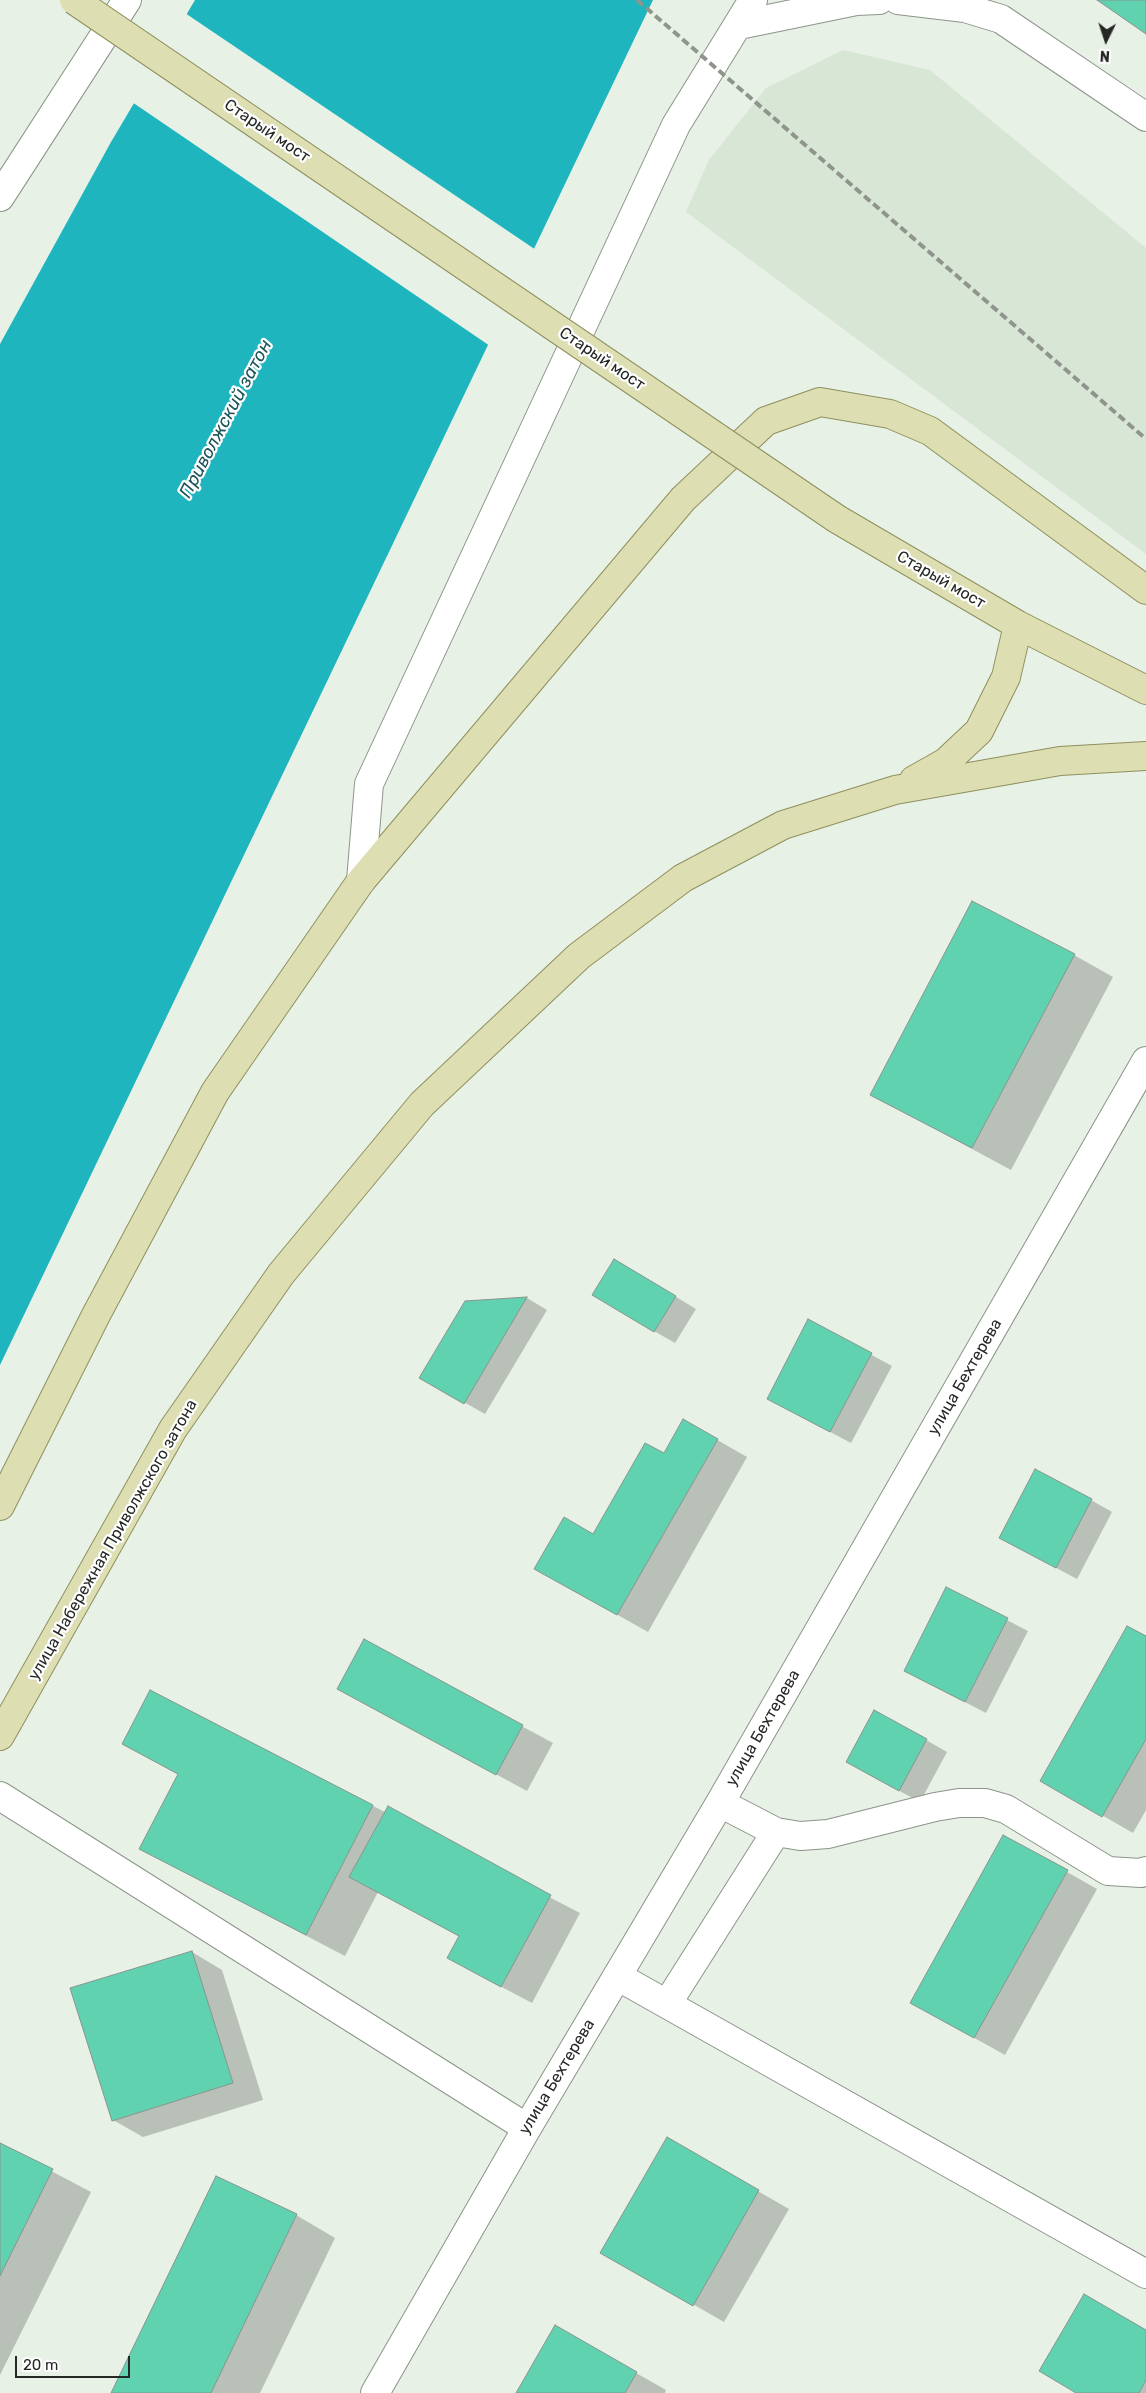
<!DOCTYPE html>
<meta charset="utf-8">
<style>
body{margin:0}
#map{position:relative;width:1146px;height:2393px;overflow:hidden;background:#e8f1e5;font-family:Rubik,sans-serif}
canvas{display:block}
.north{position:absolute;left:1081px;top:15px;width:50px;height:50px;-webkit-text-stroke:4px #fff;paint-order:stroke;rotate:184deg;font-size:14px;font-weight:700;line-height:20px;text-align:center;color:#252824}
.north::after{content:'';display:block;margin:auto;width:18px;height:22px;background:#252824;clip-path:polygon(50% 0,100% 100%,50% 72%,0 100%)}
.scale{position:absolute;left:15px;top:2356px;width:115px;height:22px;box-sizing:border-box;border:2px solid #252824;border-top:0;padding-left:6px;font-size:15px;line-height:18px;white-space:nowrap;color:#252824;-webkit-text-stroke:4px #fff;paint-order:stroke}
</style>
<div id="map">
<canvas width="1146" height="2393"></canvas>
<div class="north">N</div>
<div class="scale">20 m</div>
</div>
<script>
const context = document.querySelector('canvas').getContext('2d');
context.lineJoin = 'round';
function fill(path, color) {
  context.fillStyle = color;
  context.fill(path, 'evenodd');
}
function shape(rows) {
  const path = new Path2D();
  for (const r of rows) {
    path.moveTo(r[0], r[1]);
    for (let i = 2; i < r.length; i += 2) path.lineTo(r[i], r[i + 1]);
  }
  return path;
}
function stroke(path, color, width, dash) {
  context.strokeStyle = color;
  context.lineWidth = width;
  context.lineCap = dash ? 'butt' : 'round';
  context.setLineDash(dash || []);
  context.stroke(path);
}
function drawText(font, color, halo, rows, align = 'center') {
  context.font = font + ' Rubik,sans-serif';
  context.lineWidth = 4.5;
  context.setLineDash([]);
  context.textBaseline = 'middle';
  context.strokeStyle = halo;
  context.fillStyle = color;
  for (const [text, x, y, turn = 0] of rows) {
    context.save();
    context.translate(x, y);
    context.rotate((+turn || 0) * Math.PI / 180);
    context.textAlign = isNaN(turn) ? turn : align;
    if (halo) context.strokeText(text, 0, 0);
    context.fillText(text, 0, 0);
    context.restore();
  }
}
fill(shape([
 [843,50,930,70,1146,248,1146,554,686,212,709,160,766,88]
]), '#d8e6d5');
fill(shape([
 [195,0,653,0,0,1365,0,344,111,142]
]), '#1fb5bf');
fill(shape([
 [185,13,536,250,490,346,132,102]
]), '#e8f1e5');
fill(shape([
 [1074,955,1113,977,1011,1170,872,1095],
 [635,1272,696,1309,675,1343,654,1331],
 [527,1298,547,1310,485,1414,421,1378,466,1302],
 [809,1321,892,1366,851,1443,789,1410],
 [684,1421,747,1457,648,1632,566,1586,593,1535,664,1455],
 [1091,1500,1112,1512,1077,1579,1000,1538],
 [947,1589,1028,1631,986,1713,926,1682],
 [1146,1637,1146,1810,1133,1833,1072,1798],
 [364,1641,553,1743,527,1791,338,1689],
 [151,1691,580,1913,532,2003,479,1975,460,1937,378,1892,345,1956,140,1849,179,1775,123,1744],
 [926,1740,947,1752,920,1802,868,1774],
 [1067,1872,1097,1889,1005,2055,942,2020],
 [192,1952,222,1970,263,2100,143,2137,113,2120],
 [667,2139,789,2209,724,2322,602,2252],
 [0,2144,91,2192,0,2375],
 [216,2178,296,2215,335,2238,260,2393,113,2393],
 [555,2327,666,2390,665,2393,517,2393],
 [1146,2332,1146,2393,1079,2393]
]), '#0003');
const building = shape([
 [1097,0,1146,0,1146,34,1097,0],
 [972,901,1075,954,972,1148,870,1095,972,901],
 [614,1259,676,1296,654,1332,592,1295,614,1259],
 [527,1297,464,1404,419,1378,465,1301,527,1297],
 [808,1319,872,1353,830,1432,767,1399,808,1319],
 [683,1419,718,1439,617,1615,534,1569,564,1517,593,1534,645,1443,664,1453,683,1419],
 [1035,1469,1092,1499,1056,1568,999,1538,1035,1469],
 [946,1587,1008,1618,965,1702,904,1671,946,1587],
 [1127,1626,1146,1636,1146,1739,1102,1817,1040,1781,1127,1626],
 [364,1639,523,1725,496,1775,337,1689,364,1639],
 [150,1690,373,1805,306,1935,139,1849,178,1774,122,1744,150,1690],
 [874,1710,927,1739,899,1791,846,1762,874,1710],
 [388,1806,551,1895,501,1987,447,1958,459,1936,349,1877,388,1806],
 [1003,1835,1068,1870,974,2038,910,2003,1003,1835],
 [192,1951,233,2083,112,2121,70,1988,192,1951],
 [667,2137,759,2190,693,2306,600,2253,667,2137],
 [0,2143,53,2169,0,2276,0,2143],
 [216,2176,297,2214,211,2393,111,2393,216,2176],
 [1084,2294,1146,2330,1146,2380,1139,2393,1076,2393,1039,2371,1084,2294],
 [555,2325,637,2372,625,2393,516,2393,555,2325]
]);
fill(building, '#61d2b0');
stroke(building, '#87948f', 1);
const minor = shape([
 [898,0,965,8,1001,19,1146,117],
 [739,25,856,1,879,0],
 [0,197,127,0],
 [361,881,369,784,676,125,753,0],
 [0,1796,527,2128],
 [720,1803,776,1832,800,1836,828,1834,935,1807,959,1803,985,1803,1006,1809,1108,1871,1141,1873,1146,1871],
 [617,1976,1146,2274],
 [667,2004,776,1832],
 [375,2393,527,2128,720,1803,1146,1061]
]);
const major = shape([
 [837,519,1018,625,1146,690],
 [914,780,946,762,979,731,1006,677,1018,625],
 [0,1506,96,1315,215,1092,361,881,683,499,766,421,820,402,890,414,930,431,1146,590],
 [0,1736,173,1429,281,1274,422,1104,579,956,683,878,783,825,895,790,1060,761,1146,756]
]);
stroke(minor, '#8c948a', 30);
stroke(major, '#8e905e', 30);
stroke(minor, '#fff', 28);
stroke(major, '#dddeb2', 28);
stroke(shape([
 [637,0,1146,439]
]), '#8f958d', 4, [8, 4]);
const majorBridge = shape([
 [74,0,837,519]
]);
stroke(majorBridge, '#8e905e', 30, []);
stroke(majorBridge, '#dddeb2', 28);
drawText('16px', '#252824', '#fff', [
 ["Старый мост",267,131,34],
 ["Старый мост",602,359,34],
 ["Старый мост",941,580,30],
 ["улица Бехтерева",965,1377,-60],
 ["улица Набережная Приволжского затона",113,1540,-60],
 ["улица Бехтерева",763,1728,-60],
 ["улица Бехтерева",557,2077,-59]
]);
drawText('italic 18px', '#1b5358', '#fff', [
 ["Приволжский затон",226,419,-62]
]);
</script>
